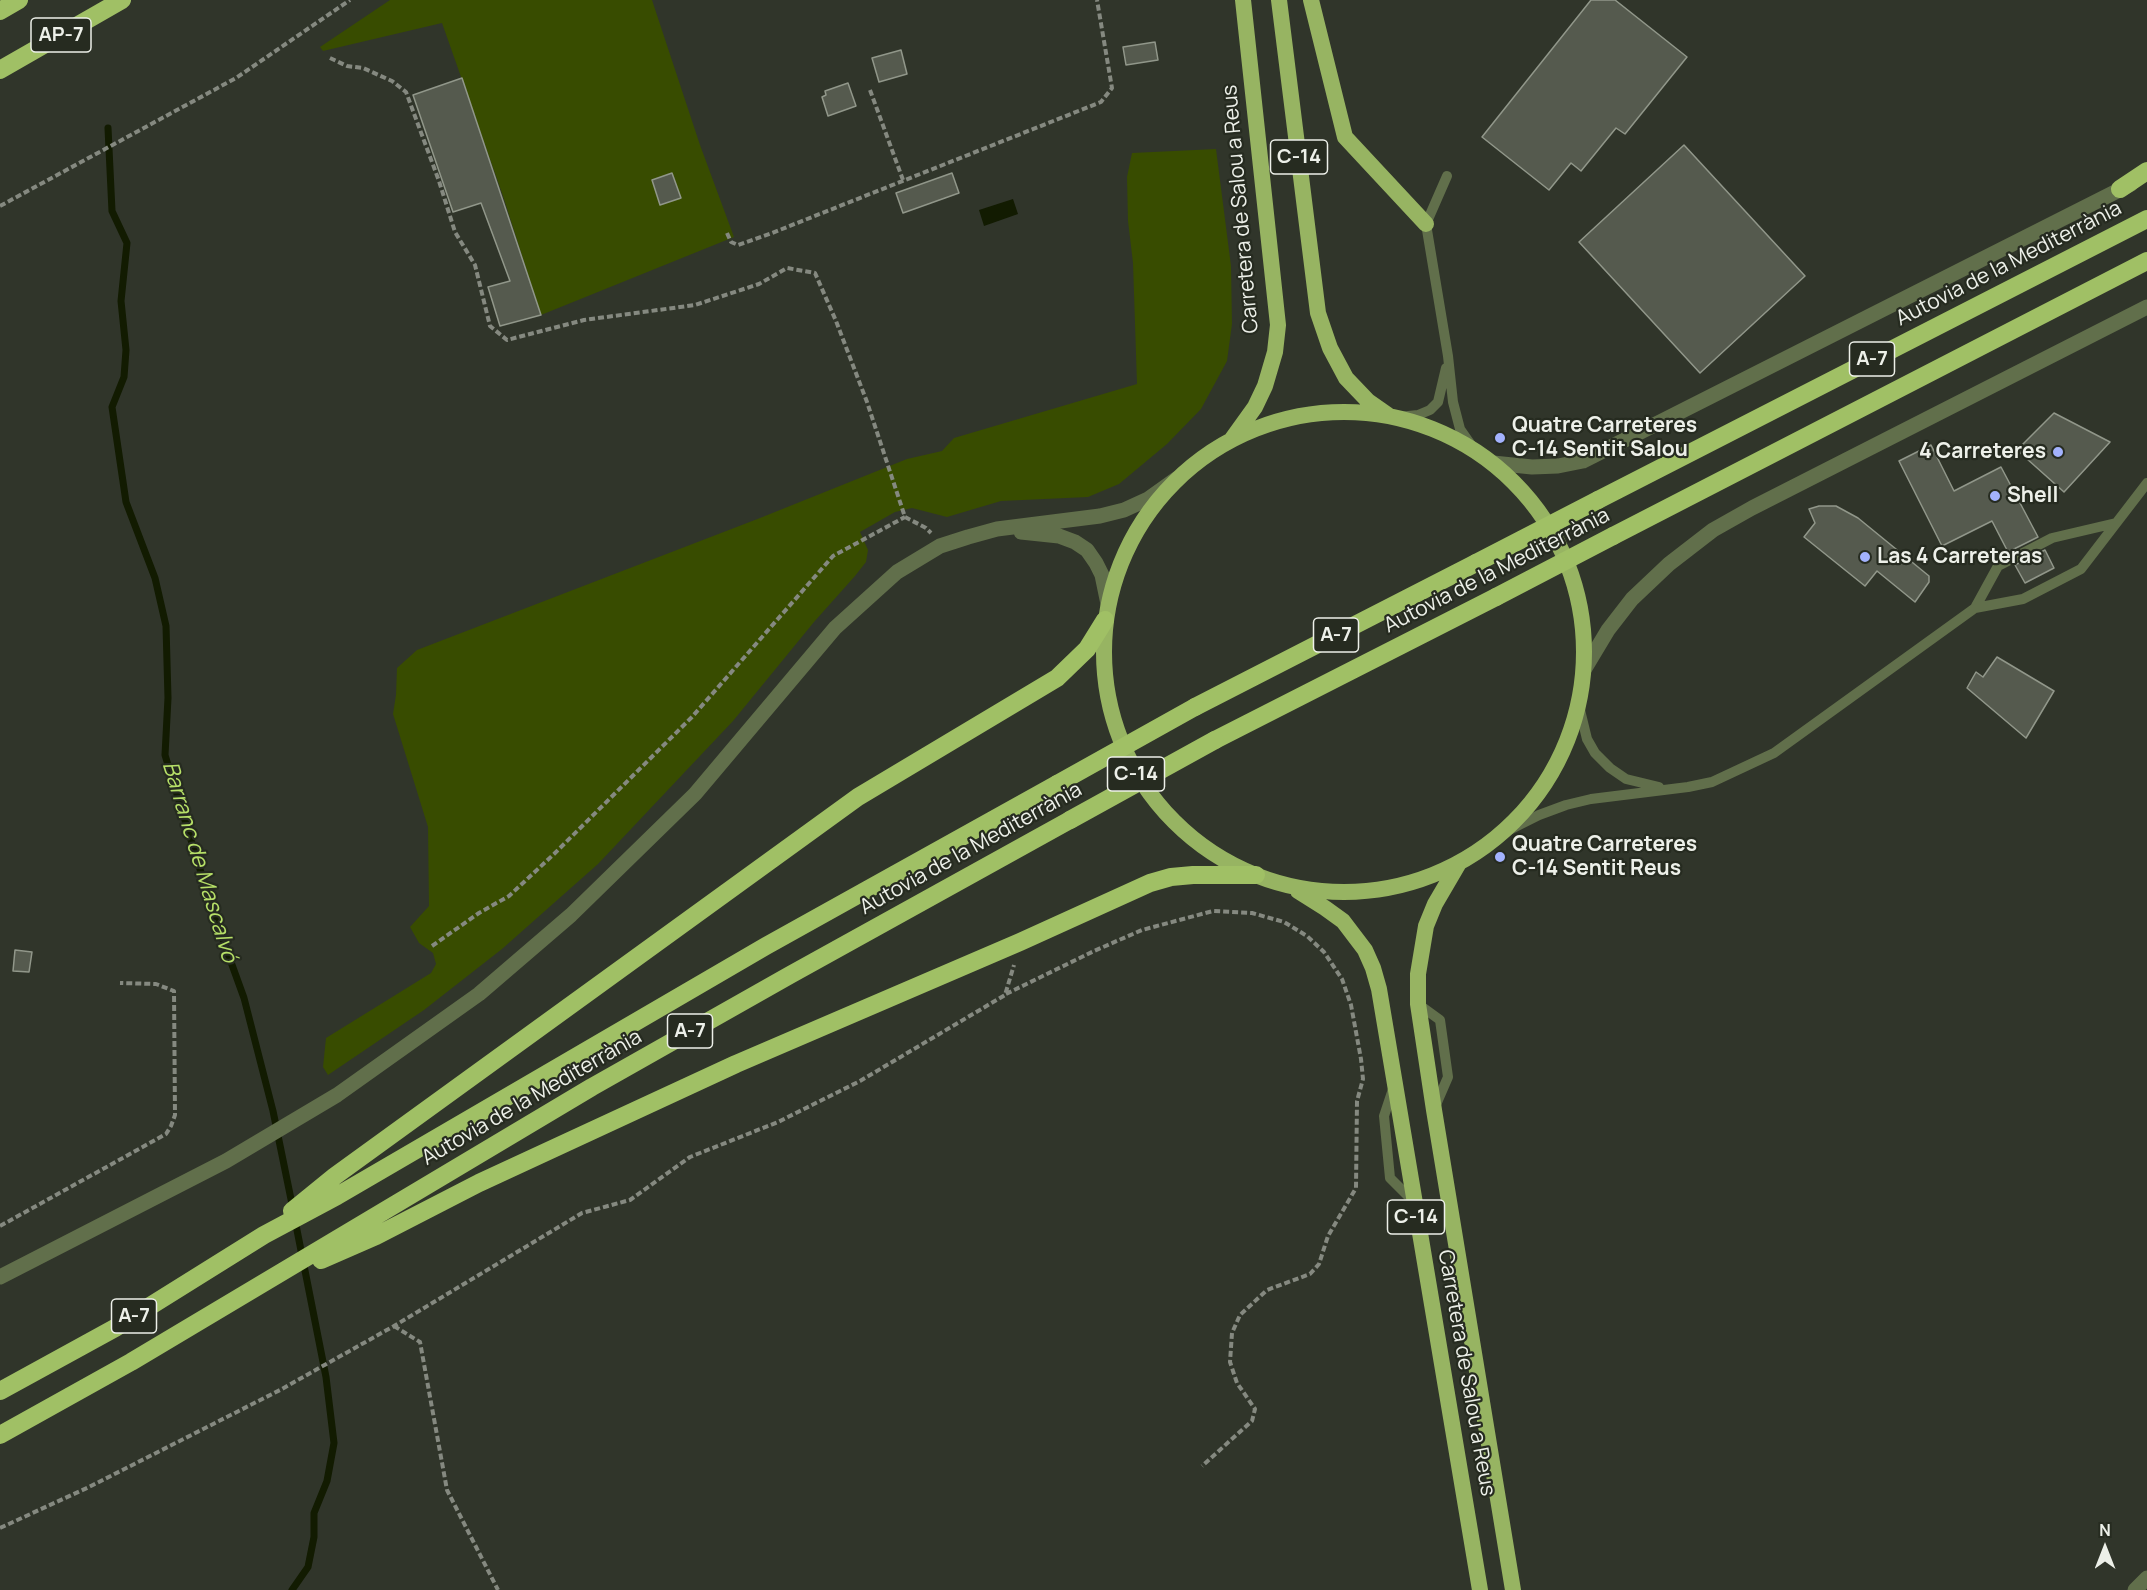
<!DOCTYPE html>
<meta charset="utf-8">
<style>
body{margin:0}
#map{position:relative;width:2147px;height:1590px;overflow:hidden;background:#30352a;font-family:Manrope,sans-serif}
canvas{display:block}
.north{position:absolute;left:2075px;top:1518px;width:60px;height:60px;-webkit-text-stroke:4px #262b20;paint-order:stroke;rotate:0deg;font-size:16px;font-weight:700;line-height:24px;text-align:center;color:#edf0e9}
.north::after{content:'';display:block;margin:auto;width:21px;height:27px;background:#edf0e9;clip-path:polygon(50% 0,100% 100%,50% 72%,0 100%)}
</style>
<div id="map">
<canvas width="2147" height="1590"></canvas>
<div class="north">N</div>
</div>
<script>
const context = document.querySelector('canvas').getContext('2d');
context.lineJoin = 'round';
function fill(path, color) {
  context.fillStyle = color;
  context.fill(path, 'evenodd');
}
function shape(rows) {
  const path = new Path2D();
  for (const r of rows) {
    if (r.length === 3) {
      path.moveTo(r[0] + r[2], r[1]);
      path.arc(r[0], r[1], r[2], 0, 2 * Math.PI);
      continue;
    }
    path.moveTo(r[0], r[1]);
    for (let i = 2; i < r.length; i += 2) path.lineTo(r[i], r[i + 1]);
  }
  return path;
}
function stroke(path, color, width, dash) {
  context.strokeStyle = color;
  context.lineWidth = width;
  context.lineCap = dash ? 'butt' : 'round';
  context.setLineDash(dash || []);
  context.stroke(path);
}
function drawText(font, color, halo, rows, align = 'center') {
  context.font = font + ' Manrope,sans-serif';
  context.lineWidth = 4.5;
  context.setLineDash([]);
  context.textBaseline = 'middle';
  context.strokeStyle = halo;
  context.fillStyle = color;
  for (const [text, x, y, turn = 0] of rows) {
    context.save();
    context.translate(x, y);
    context.rotate((+turn || 0) * Math.PI / 180);
    context.textAlign = isNaN(turn) ? turn : align;
    if (halo) context.strokeText(text, 0, 0);
    context.fillText(text, 0, 0);
    context.restore();
  }
}
fill(shape([
 [390,0,652,0,700,145,734,237,541,315,503,196,442,23,323,51,320,47],
 [1216,149,1231,266,1232,324,1227,361,1201,409,1167,444,1119,484,1088,497,1001,501,947,517,912,508,895,512,860,532,868,550,866,562,855,576,814,622,733,721,598,864,502,949,424,1010,328,1075,323,1067,326,1038,431,973,436,964,433,953,419,943,410,927,429,906,428,827,393,714,396,695,397,668,417,650,760,518,907,459,942,451,954,438,1137,384,1133,263,1128,221,1127,177,1132,153]
]), '#384c00');
fill(shape([
 [1013,199,1018,214,984,226,979,210]
]), '#121b01');
stroke(shape([
 [108,128,112,211,127,243,121,301,126,350,124,377,112,407,126,502,155,578,166,626,168,698,165,755,214,915,244,998,273,1111,293,1209],
 [292,1590,308,1567,314,1537,314,1513,327,1481,334,1443,326,1377,295,1220]
]), '#121b01', 7);
const building = shape([
 [1591,0,1615,0,1687,57,1625,134,1616,128,1581,171,1571,163,1549,190,1482,137,1591,0],
 [1155,42,1158,60,1126,65,1123,47,1155,42],
 [901,50,907,74,879,82,872,58,901,50],
 [462,78,541,315,500,326,488,287,510,281,481,203,453,212,413,95,462,78],
 [848,83,856,106,828,116,822,97,826,95,825,91,848,83],
 [1684,145,1805,276,1700,373,1579,242,1684,145],
 [672,173,681,198,660,205,652,180,672,173],
 [952,173,959,193,903,213,896,193,952,173],
 [2054,413,2110,442,2064,492,2017,450,2054,413],
 [1931,445,1954,491,2001,467,2038,537,2008,552,1992,521,1942,546,1899,461,1931,445],
 [1819,506,1836,506,1858,518,1929,576,1929,582,1915,602,1877,571,1865,586,1804,537,1815,523,1809,509,1819,506],
 [2045,550,2054,568,2025,583,2015,565,2045,550],
 [1997,657,2054,691,2026,738,1967,688,1976,672,1983,677,1997,657],
 [15,950,32,952,29,972,13,971,15,950]
]);
fill(building, '#555a4e');
stroke(building, '#91978a', 1.5);
stroke(shape([
 [330,58,347,66,363,68,392,81,406,92,439,181,455,232,475,265,490,326,507,340,584,320,695,305,759,284,787,268,815,273,836,321,867,402,905,517,926,528,931,533],
 [870,90,903,180],
 [0,206,236,78,350,0],
 [727,233,731,242,738,245,772,233,1101,102,1112,88,1097,0],
 [432,946,479,913,509,896,554,854,692,717,833,556,905,517],
 [1006,994,1094,951,1142,930,1213,911,1252,913,1284,922,1307,936,1324,952,1342,979,1351,1005,1361,1059,1363,1079,1357,1101,1356,1188,1328,1236,1319,1264,1310,1274,1267,1290,1240,1315,1232,1333,1230,1362,1237,1383,1255,1409,1252,1421,1202,1466],
 [0,1226,166,1134,171,1126,175,1115,174,991,156,984,120,983],
 [394,1326,420,1342,447,1490,498,1590],
 [0,1528,89,1487,280,1390,394,1326,582,1213,630,1200,690,1157,778,1122,860,1081,1005,995,1014,965]
]), '#858980', 4, [6, 3]);
stroke(shape([
 [1447,176,1426,224,1448,356,1453,402,1460,429,1474,449],
 [1399,417,1418,415,1430,410,1438,402,1446,368],
 [1975,608,1998,566,2052,538,2116,523],
 [1579,706,1587,739,1595,753,1610,768,1626,779,1659,787],
 [1499,835,1539,815,1566,805,1591,799,1688,787,1712,782,1774,753,1975,608,2023,599,2081,569,2147,483],
 [1418,1004,1440,1020,1448,1077,1435,1107],
 [1393,1089,1384,1116,1390,1178,1414,1202]
]), '#616f4b', 10);
stroke(shape([
 [2135,1590,2147,1578]
]), '#616f4b', 15);
stroke(shape([
 [1493,463,1532,467,1558,466,1583,461,2131,184],
 [1021,532,1059,536,1075,542,1087,550,1096,563,1102,575,1108,604],
 [1584,670,1608,630,1632,599,1669,564,1713,530,1752,508,2147,307],
 [0,1277,226,1161,337,1095,479,994,571,915,695,794,835,628,897,572,940,546,968,537,997,529,1100,516,1124,510,1148,499,1176,479]
]), '#616f4b', 15);
stroke(shape([
 [1279,0,1318,313,1330,348,1346,378,1368,401,1388,415],
 [1311,0,1345,137,1426,224],
 [1344,652,240],
 [1232,439,1255,407,1265,386,1275,352,1278,325,1243,0],
 [1459,863,1435,904,1426,926,1418,974,1418,1004,1434,1110,1513,1590],
 [1298,891,1325,908,1343,921,1365,950,1373,968,1379,989,1480,1590]
]), '#97b462', 16);
stroke(shape([
 [0,11,19,0],
 [0,70,122,0],
 [2120,189,2147,171],
 [1598,500,2147,219],
 [1613,536,2147,261],
 [1195,707,1476,563],
 [1215,740,1496,597],
 [292,1211,335,1176,858,797,1057,678,1087,649,1105,620],
 [321,1260,376,1236,479,1183,736,1064,1020,942,1150,883,1171,877,1193,875,1256,875],
 [0,1391,115,1328,264,1235,337,1196,766,946,1057,784],
 [0,1435,131,1362,592,1087,790,975,1070,820]
]), '#a0c065', 18);
stroke(shape([
 [1476,563,1598,500],
 [1496,597,1613,536],
 [1057,784,1195,707],
 [1070,820,1215,740]
]), '#a0c065', 18);
for (const [x, y, r, color] of [
 [1500,438,6,"#a3b2fd"],
 [2058,452,6,"#a3b2fd"],
 [1995,496,6,"#a3b2fd"],
 [1865,557,6,"#a3b2fd"],
 [1500,857,6,"#a3b2fd"]
]) {
  const dot = new Path2D();
  dot.arc(x, y, r, 0, 2 * Math.PI);
  context.fillStyle = color;
  context.fill(dot);
  stroke(dot, '#262b20', 2);
}
for (const [x, y, w] of [
 [61,35,60],
 [1299,157,57],
 [1872,359,45],
 [1336,635,45],
 [1136,774,57],
 [690,1031,45],
 [1416,1217,57],
 [134,1316,45]
]) {
  const box = new Path2D();
  box.roundRect(x - w / 2, y - 17, w, 34, 4.5);
  context.fillStyle = '#262b20';
  context.fill(box);
  stroke(box, '#edf0e9', 1.5);
}
drawText('bold 20px', '#edf0e9', null, [
 ["AP-7",61,35],
 ["C-14",1299,157],
 ["A-7",1872,359],
 ["A-7",1336,635],
 ["C-14",1136,774],
 ["A-7",690,1031],
 ["C-14",1416,1217],
 ["A-7",134,1316]
]);
drawText('21px', '#edf0e9', '#262b20', [
 ["Carretera de Salou a Reus",1241,209,-95],
 ["Autovia de la Mediterrània",2009,264,-27],
 ["Autovia de la Mediterrània",1497,571,-27],
 ["Autovia de la Mediterrània",971,849,-29],
 ["Autovia de la Mediterrània",532,1098,-30],
 ["Carretera de Salou a Reus",1466,1373,80]
]);
drawText('bold 21px', '#edf0e9', '#262b20', [
 ["Quatre Carreteres",1512,426],
 ["C-14 Sentit Salou",1512,450],
 ["4 Carreteres",2046,452,"right"],
 ["Shell",2007,496],
 ["Las 4 Carreteras",1877,557],
 ["Quatre Carreteres",1512,845],
 ["C-14 Sentit Reus",1512,869]
], 'left');
drawText('italic 22px', '#b7e068', '#262b20', [
 ["Barranc de Mascalvó",199,862,73]
]);
</script>
